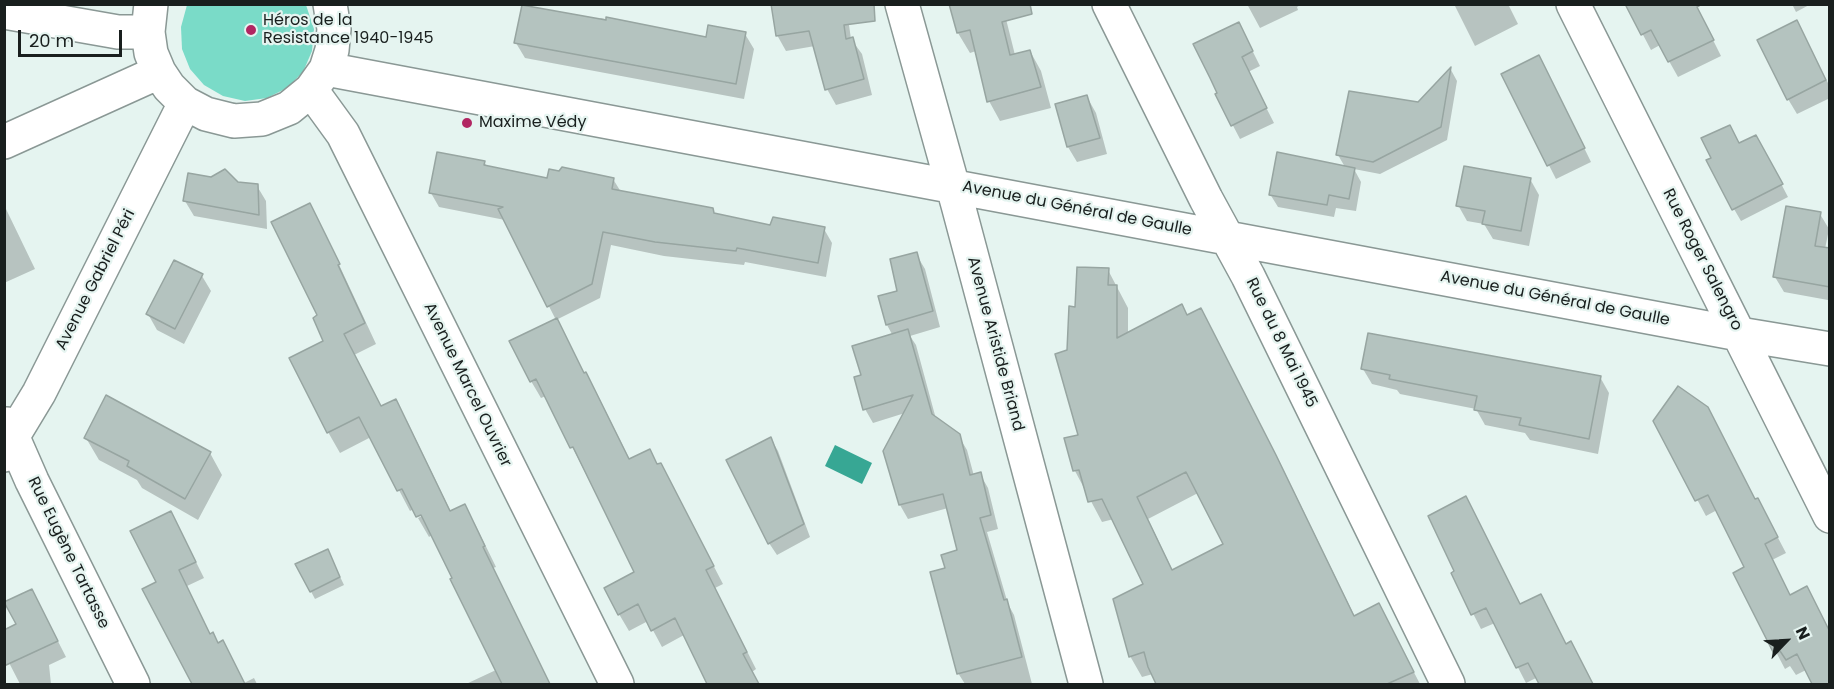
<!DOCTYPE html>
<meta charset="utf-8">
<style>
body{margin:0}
#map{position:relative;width:1834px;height:689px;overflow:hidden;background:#e5f4f0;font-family:Poppins,sans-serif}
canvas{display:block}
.frame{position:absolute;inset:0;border:6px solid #191f1e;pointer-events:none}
.north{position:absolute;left:1756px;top:611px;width:60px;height:60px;-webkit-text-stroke:4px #e5f4f0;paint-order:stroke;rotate:65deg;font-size:16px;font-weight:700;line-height:24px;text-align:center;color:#191f1e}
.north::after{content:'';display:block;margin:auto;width:21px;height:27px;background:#191f1e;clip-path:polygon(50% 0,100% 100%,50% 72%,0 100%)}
.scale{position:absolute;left:18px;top:30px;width:104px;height:27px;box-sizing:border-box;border:3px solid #191f1e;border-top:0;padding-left:8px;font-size:18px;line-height:21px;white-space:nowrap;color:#191f1e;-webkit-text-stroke:4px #e5f4f0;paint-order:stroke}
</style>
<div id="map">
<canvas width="1834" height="689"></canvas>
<div class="frame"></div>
<div class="north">N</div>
<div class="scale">20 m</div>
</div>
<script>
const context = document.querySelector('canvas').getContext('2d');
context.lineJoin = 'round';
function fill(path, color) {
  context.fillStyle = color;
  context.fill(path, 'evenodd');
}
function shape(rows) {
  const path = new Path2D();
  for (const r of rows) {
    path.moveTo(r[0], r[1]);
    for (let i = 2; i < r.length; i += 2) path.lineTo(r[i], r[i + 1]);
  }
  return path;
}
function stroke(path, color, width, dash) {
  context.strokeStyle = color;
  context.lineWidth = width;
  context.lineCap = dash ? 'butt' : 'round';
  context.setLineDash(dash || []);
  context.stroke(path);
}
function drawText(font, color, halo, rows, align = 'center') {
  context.font = font + ' Poppins,sans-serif';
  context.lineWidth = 4.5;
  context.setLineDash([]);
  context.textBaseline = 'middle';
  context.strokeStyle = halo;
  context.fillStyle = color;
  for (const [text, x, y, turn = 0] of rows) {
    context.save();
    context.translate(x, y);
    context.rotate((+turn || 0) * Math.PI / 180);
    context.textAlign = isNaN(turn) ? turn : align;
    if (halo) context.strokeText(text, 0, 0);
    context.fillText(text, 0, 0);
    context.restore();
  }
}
fill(shape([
 [187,5,306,5,314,29,312,51,303,72,287,88,267,98,245,101,223,96,204,85,190,69,182,49,181,27]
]), '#7adbc8');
fill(shape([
 [835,445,872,463,862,484,825,466]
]), '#37a794');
fill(shape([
 [846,4,851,39,862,54,872,95,836,105,827,89,815,46,786,51,777,35],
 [951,4,1003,7,1015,55,1030,51,1041,71,1051,108,1000,121,989,101,976,51,970,53,958,33],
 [1247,4,1302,4,1297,7,1298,10,1260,28],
 [1454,4,1508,4,1518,24,1475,46],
 [1695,4,1721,56,1678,77,1660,45,1651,50,1631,12],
 [1792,4,1811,4,1796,12],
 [600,18,707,39,745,34,754,49,744,99,525,58,516,43,601,20],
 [1246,38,1260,66,1248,72,1274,123,1240,139,1217,95],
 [1805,38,1830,87,1830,98,1797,114,1788,99],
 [1451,70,1457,81,1447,140,1380,174,1354,169,1361,182,1356,211,1336,208,1334,217,1278,207,1270,194,1345,167,1338,155,1419,104],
 [1546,70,1591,162,1556,179,1503,75],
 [1087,97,1096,113,1107,154,1077,162,1068,147,1057,105],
 [1739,145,1763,149,1788,197,1741,221,1734,209],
 [484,162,488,168,548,180,613,179,621,192,771,227,824,229,832,243,826,277,745,262,744,265,664,256,611,245,600,298,556,320,584,374,595,390,630,460,658,466,670,482,723,584,715,588,756,669,752,672,758,684,708,684,684,635,662,647,648,621,629,631,619,614,636,572,546,396,541,398,531,381,556,320,505,220,439,207,431,193],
 [1530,179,1539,195,1529,246,1493,239,1484,224,1467,221,1458,205],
 [238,183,257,186,266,201,267,229,194,216,185,201],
 [6,209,35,269,4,283,4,210],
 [1820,214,1829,229,1825,249,1830,250,1830,303,1828,300,1784,292,1775,277],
 [321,226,376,344,354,355,381,408,407,421,451,512,464,505,476,526,496,567,493,568,550,684,466,684,496,670,432,535,429,537,418,518,428,513,414,509,410,511,371,437,340,453,328,432,291,359,325,341,319,316],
 [916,254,925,269,940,327,910,336,916,345,936,419,958,435,967,450,974,476,980,474,988,488,998,529,987,532,1008,604,1014,615,1032,684,965,684,958,673,959,551,948,508,908,519,900,505,885,451,905,413,873,423,865,409,863,376,893,336,887,325,880,297,899,292],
 [1108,270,1128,308,1128,334,1187,316,1212,331,1287,477,1355,617,1379,605,1420,684,1158,684,1153,674,1142,677,1130,656,1145,584,1114,519,1102,522,1075,471,1080,436,1068,351,1077,308],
 [1198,493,1225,545,1173,571,1148,519],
 [202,276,211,291,184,344,157,330,148,314],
 [1363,369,1600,377,1609,393,1598,454,1530,440,1525,433,1485,425,1476,409,1400,394,1397,390,1372,384],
 [1655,421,1755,501,1766,515,1786,553,1772,560,1790,596,1830,638,1830,684,1814,684,1806,670,1796,675,1790,666,1785,669,1735,574,1746,568,1717,510,1706,516],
 [86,438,210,453,222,475,198,520,142,488,137,480,99,460],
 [771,439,778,451,810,537,777,555,769,543],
 [1474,514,1521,605,1579,658,1592,684,1540,684,1536,678,1526,683,1495,623,1481,629,1453,574],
 [179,528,204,578,187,586,210,636,244,683,254,678,257,684,194,684,144,590,158,583],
 [331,558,344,585,315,599,297,565],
 [40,606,66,657,49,665,51,684,20,684,4,653,18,625]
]), '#0003');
const building = shape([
 [771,4,874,4,875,21,844,25,846,39,853,37,864,79,825,90,809,31,776,36,771,4],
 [949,4,1030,4,1032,14,1002,22,1010,55,1030,50,1041,87,987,102,970,30,957,33,949,4],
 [1625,4,1702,4,1697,7,1714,40,1668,62,1651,30,1641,35,1625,4],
 [522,5,606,20,606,17,706,37,708,25,746,32,736,84,514,43,522,5],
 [1797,20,1826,80,1787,100,1757,40,1797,20],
 [1239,22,1253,51,1242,57,1267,108,1231,126,1215,94,1217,93,1210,78,1193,44,1239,22],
 [1539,55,1585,148,1547,166,1501,74,1539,55],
 [1451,67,1441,127,1373,162,1336,155,1349,91,1418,102,1451,67],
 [1087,95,1100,138,1067,147,1055,104,1087,95],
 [1730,125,1739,143,1756,135,1783,184,1732,210,1706,160,1711,158,1701,138,1730,125],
 [437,152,485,161,484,165,547,178,549,169,559,171,562,167,614,178,612,189,713,208,714,213,770,225,773,217,825,227,818,263,737,248,736,251,655,242,603,232,592,284,547,307,498,209,503,207,429,193,437,152],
 [1277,152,1355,168,1349,199,1329,195,1327,205,1269,195,1277,152],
 [1464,166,1531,178,1521,231,1482,224,1485,211,1456,206,1464,166],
 [225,169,238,182,258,184,259,215,183,201,188,173,211,177,225,169],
 [310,203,340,264,338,265,365,323,344,334,381,406,396,399,450,511,465,504,485,546,483,547,550,684,502,684,450,579,452,578,421,515,416,517,402,489,397,491,359,417,327,433,289,358,323,341,313,318,317,315,271,222,310,203],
 [1786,206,1821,212,1815,246,1830,248,1830,287,1773,277,1786,206],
 [917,252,933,311,886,325,878,296,897,291,890,259,917,252],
 [174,260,203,274,175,329,146,314,174,260],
 [1077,267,1109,268,1108,285,1117,285,1117,338,1182,304,1187,315,1201,308,1276,455,1354,616,1379,603,1414,672,1387,684,1156,684,1148,667,1144,652,1129,657,1113,599,1143,584,1102,499,1088,502,1079,470,1073,471,1064,438,1078,435,1055,354,1067,350,1069,306,1075,307,1077,267],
 [1186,472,1223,544,1172,570,1137,497,1186,472],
 [557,318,584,373,586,372,629,459,650,449,657,464,661,463,714,566,706,570,747,652,743,654,759,684,707,684,675,618,651,631,638,604,618,615,604,588,634,572,573,447,570,448,536,379,530,382,509,341,557,318],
 [908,329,932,414,960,434,970,475,981,472,991,515,980,518,1004,600,1007,599,1022,657,957,674,930,572,945,568,941,555,957,550,943,494,899,505,883,451,913,395,863,410,854,377,861,375,852,346,908,329],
 [1368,333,1601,376,1589,439,1519,425,1521,418,1474,410,1477,396,1389,379,1390,375,1361,369,1368,333],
 [1678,386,1708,407,1755,499,1758,498,1778,537,1765,544,1790,595,1807,586,1830,632,1830,684,1812,684,1797,654,1786,660,1780,651,1774,654,1733,573,1744,567,1708,495,1695,501,1653,421,1678,386],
 [106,395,211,452,185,499,127,466,129,461,84,438,106,395],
 [771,437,804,524,768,544,726,460,771,437],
 [1466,496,1520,604,1541,594,1566,644,1571,641,1593,684,1539,684,1528,663,1516,668,1486,608,1471,615,1451,573,1454,571,1428,516,1466,496],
 [171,511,196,562,179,570,210,634,213,632,218,643,223,640,245,684,192,684,142,589,156,582,130,531,171,511],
 [328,549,340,577,310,592,295,564,328,549],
 [32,589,58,641,4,666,4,630,16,624,4,602,32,589]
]);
fill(building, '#b4c3bf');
stroke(building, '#97a5a1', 1.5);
const minor = shape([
 [151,4,148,32,151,53,159,72,169,87,185,103,206,114,234,121,262,119,289,108,311,90,326,69,332,50,334,29,330,4],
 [902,4,958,205,1086,684],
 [1109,4,1206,199,1248,276,1448,684],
 [1573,4,1830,516],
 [4,12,118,32,148,32],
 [326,69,1739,334,1830,349],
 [311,90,343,134,617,684],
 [4,142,159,72],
 [7,424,32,481,133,684],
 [4,455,13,436,39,393,185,103]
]);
stroke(minor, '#8a9895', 36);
stroke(minor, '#fff', 33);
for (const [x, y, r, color] of [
 [251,30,6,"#b12662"],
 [467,123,6,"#b12662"]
]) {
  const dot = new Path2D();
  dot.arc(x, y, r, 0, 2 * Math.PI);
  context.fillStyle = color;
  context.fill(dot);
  stroke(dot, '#e5f4f0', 2);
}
drawText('16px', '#191f1e', '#e5f4f0', [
 ["Héros de la",263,21],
 ["Resistance 1940-1945",263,39],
 ["Maxime Védy",479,123]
], 'left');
drawText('16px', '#191f1e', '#e5f4f0', [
 ["Avenue du Général de Gaulle",1077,209,11],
 ["Rue Roger Salengro",1702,260,63],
 ["Avenue Gabriel Péri",96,280,-63],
 ["Avenue du Général de Gaulle",1555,299,11],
 ["Rue du 8 Mai 1945",1281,343,64],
 ["Avenue Aristide Briand",995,344,75],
 ["Avenue Marcel Ouvrier",467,385,64],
 ["Rue Eugène Tartasse",68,553,64]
]);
</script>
